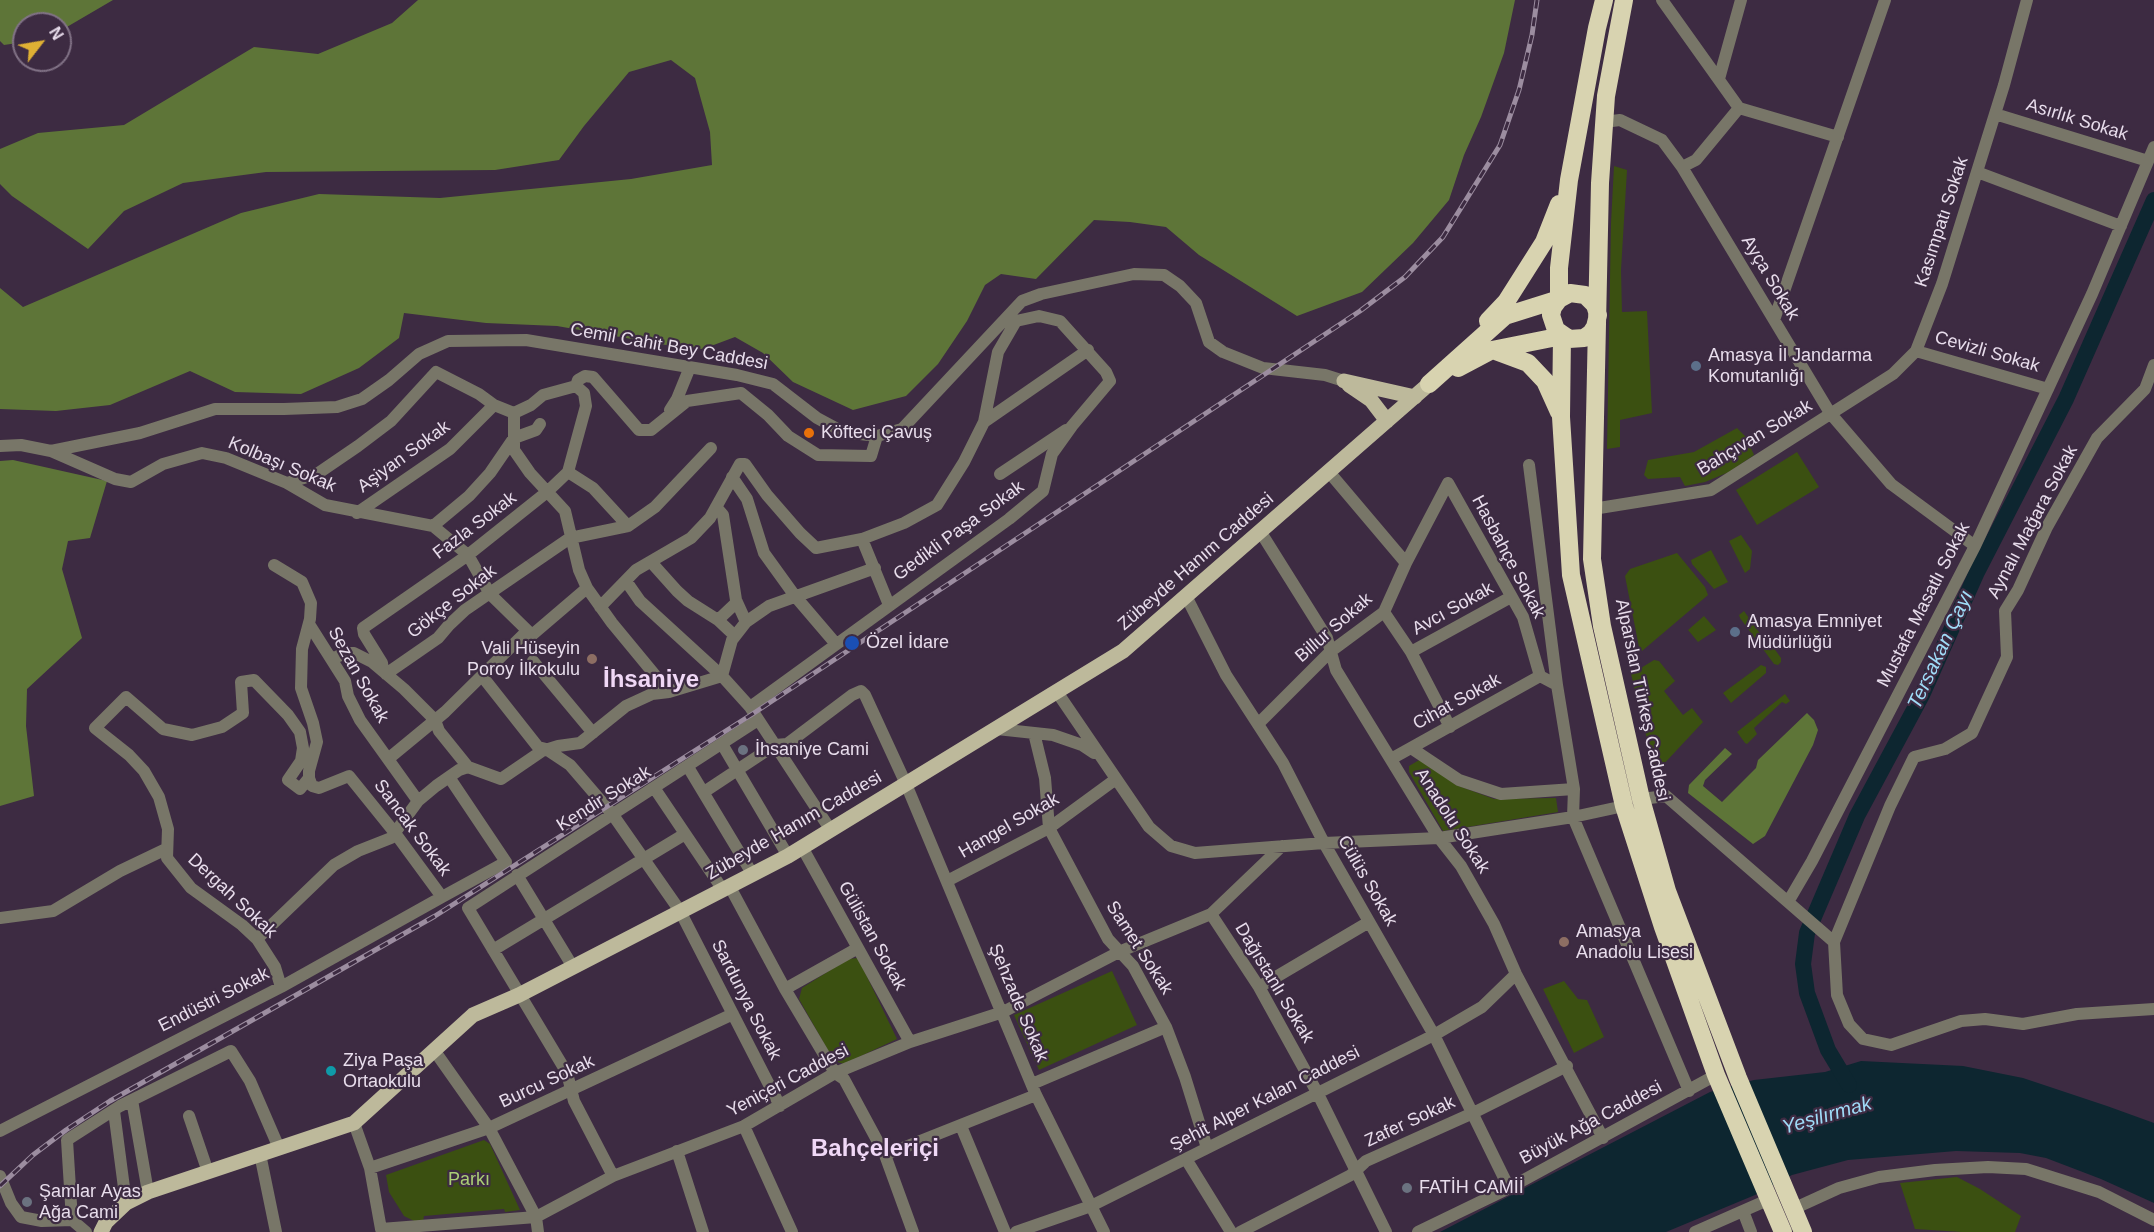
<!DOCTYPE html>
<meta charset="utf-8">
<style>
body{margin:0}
#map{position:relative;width:2154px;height:1232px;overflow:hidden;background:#3d2b42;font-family:Helvetica,sans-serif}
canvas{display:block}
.north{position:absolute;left:12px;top:12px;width:60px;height:60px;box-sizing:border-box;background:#3d2b42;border:2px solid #817286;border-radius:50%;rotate:59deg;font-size:16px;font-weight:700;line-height:24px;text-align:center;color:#e8ddec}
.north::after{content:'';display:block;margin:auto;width:21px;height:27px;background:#dfb034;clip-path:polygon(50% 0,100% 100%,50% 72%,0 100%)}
</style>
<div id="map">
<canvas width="2154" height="1232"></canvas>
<div class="north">N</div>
</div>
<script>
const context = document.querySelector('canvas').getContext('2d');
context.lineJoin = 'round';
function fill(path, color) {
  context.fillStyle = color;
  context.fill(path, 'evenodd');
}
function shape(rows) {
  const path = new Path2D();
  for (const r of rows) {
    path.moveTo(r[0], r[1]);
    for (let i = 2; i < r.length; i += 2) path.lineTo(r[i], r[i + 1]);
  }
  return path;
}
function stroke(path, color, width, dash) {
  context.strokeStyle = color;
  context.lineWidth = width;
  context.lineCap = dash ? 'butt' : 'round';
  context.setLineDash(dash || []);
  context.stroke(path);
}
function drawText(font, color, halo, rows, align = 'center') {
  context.font = font + ' Helvetica,sans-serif';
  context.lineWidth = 4.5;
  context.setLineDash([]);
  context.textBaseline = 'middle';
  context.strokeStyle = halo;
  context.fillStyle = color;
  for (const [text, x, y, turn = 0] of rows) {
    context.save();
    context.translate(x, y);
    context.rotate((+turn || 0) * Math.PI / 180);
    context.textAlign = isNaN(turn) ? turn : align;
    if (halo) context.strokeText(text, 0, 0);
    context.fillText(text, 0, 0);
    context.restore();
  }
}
fill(shape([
 [1614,166,1627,170,1621,270,1622,312,1647,311,1652,413,1620,420,1620,447,1607,449,1611,223],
 [1737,428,1746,437,1754,455,1729,472,1705,482,1685,486,1680,477,1648,479,1644,475,1648,460,1694,452],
 [1797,452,1819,487,1757,525,1736,490],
 [1741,535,1752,551,1750,569,1745,573,1729,541],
 [1711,550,1728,582,1714,589,1692,564,1691,560],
 [1677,553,1705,587,1708,595,1642,651,1639,647,1625,576,1630,569],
 [1744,611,1766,642,1771,644,1781,658,1781,662,1778,665,1774,664,1740,618,1739,615],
 [1704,616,1716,630,1698,642,1688,630],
 [1654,660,1659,661,1675,681,1664,691,1683,715,1692,708,1703,722,1661,767,1653,764,1631,674],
 [1761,665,1766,667,1766,673,1731,703,1723,693],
 [1785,694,1790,701,1786,704,1782,702,1754,728,1757,734,1747,744,1745,743,1737,732],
 [1421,759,1456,785,1494,799,1556,798,1558,812,1443,831,1409,772,1409,766],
 [858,958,897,1039,844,1064,834,1061,799,999,802,988,848,959],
 [1112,971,1137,1025,1039,1070,1014,1015],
 [1564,981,1578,999,1587,1000,1604,1037,1574,1053,1543,989],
 [484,1140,490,1144,520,1210,505,1212,504,1209,424,1216,423,1221,414,1221,404,1216,389,1192,386,1175],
 [1957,1177,1980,1189,2021,1216,2015,1232,1962,1232,1915,1229,1900,1183]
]), '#3b5011');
fill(shape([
 [0,0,113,0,60,31,60,24,24,24,24,42,4,45,0,41],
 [418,0,1515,0,1504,53,1481,117,1464,155,1449,200,1413,243,1362,292,1297,316,1199,255,1166,227,1130,222,1094,220,1036,279,1001,274,985,285,967,321,938,364,906,396,853,410,793,382,763,353,735,337,703,349,672,346,557,326,486,323,404,313,399,338,359,368,301,394,235,392,190,371,110,405,56,411,0,409,0,288,23,307,241,213,319,194,440,198,631,179,712,165,710,132,695,78,671,60,629,72,584,126,559,160,495,170,266,172,183,183,124,211,88,249,12,196,0,184,0,149,38,133,124,125,254,47,318,54,392,23],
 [13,460,107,481,90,538,68,541,62,569,82,638,27,689,26,726,34,796,0,806,0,461],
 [1807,713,1814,720,1818,730,1813,745,1765,836,1753,844,1688,793,1689,785,1725,748,1732,754,1705,780,1703,786,1722,802,1756,768,1758,760]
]), '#5e7538');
fill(shape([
 [1861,1061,1963,1066,2023,1078,2107,1106,2154,1123,2154,1203,2101,1179,2046,1158,2020,1153,1956,1151,1848,1160,1792,1175,1755,1195,1666,1232,1440,1232,1710,1092,1754,1080,1825,1072]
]), '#0d2630');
stroke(shape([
 [1849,1085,1828,1050,1807,993,1803,964,1807,933,1857,816,1922,695,1977,572,2066,399,2154,200]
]), '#0d2630', 16);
stroke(shape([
 [1662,0,1739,108,1838,137],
 [1719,79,1741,0],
 [1995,114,2148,161],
 [1604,122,1620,120,1662,140,1682,167,1830,413,1891,484,1975,546],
 [1682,167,1696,160,1739,108],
 [1977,172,2121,226],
 [1774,320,1885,0],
 [1916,351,2048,389],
 [670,410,677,399,690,367],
 [514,413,514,450,530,473,565,511,579,570,587,588,612,623,669,692],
 [0,446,21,445,51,451,140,433,215,409,284,409,337,407,362,399,389,380,419,354,448,341,526,340,737,375,773,384,817,418,843,432,877,436,902,429,1022,301,1041,294,1134,274,1164,275,1180,286,1196,303,1209,342,1223,352,1263,368,1325,375,1344,381],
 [51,451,115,479,131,482,163,464,202,453,226,458,287,483,325,505,433,526,468,555,490,594,532,635],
 [1529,465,1557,685],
 [568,472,593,488,628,526],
 [1329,472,1406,563],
 [1000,474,1066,430],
 [732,477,747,499,764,553,795,596,836,644],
 [287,483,317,474,358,446,391,421,436,372,479,394,494,405],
 [1448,483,1523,617,1540,676,1557,685,1574,789,1573,817,1689,1091],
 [716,507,723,515,736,600,746,622,732,640,722,676],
 [1593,509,1711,490,1893,374,1916,351,1942,284,2004,85,2027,0],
 [357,513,450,449,494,405,514,413,531,405,543,395,576,386,578,380,585,376,593,377,639,430,651,430,687,401,741,393,768,415,788,436,818,455,871,456,877,436],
 [433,526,469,496,490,473,514,438,536,430,540,424],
 [1260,531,1327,638,1336,670,1439,838,1461,866,1494,924,1516,974,1603,1138],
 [862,539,889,605],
 [651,562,677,591,688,601,718,620,735,636],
 [274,565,302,582,311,603,310,619,302,649,301,688,313,723,317,742,309,771,309,778,312,786,319,788,349,776,395,833,442,897,506,862,449,777],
 [626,581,640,601,722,676,750,707,830,829],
 [1186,596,1226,675,1283,763,1324,843,1434,1035,1509,1188],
 [600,607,636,570,691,538,710,518,740,464,745,464,767,495,800,533,816,548,862,539,904,523,937,505,964,462,984,422,1088,350],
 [1384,612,1411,652,1450,727],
 [718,620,737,602],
 [746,622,769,606,875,568],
 [309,624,345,681,348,696,360,720,418,801],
 [1411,652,1511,597],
 [332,659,345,653,354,653,372,662,404,689,435,720,439,731,468,767],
 [533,661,593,733],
 [383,671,382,663,364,634,363,628,468,555,547,492,568,472,586,406,584,393,576,386],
 [386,674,438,638,449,625,465,610,570,538,628,526,655,507,711,448],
 [482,676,538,747,546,749,570,765,613,815,680,911,780,1106],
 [1057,692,1149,827,1171,846,1195,853,1324,843,1439,838,1573,817,1624,806],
 [750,707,1009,519,1043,491,1052,454,1072,426,1110,381,1106,372,1060,321,1039,316,1016,321,998,352,984,422],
 [1258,724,1330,652,1384,612,1406,563,1448,483],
 [997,729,1053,735,1082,745,1094,753],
 [1034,733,1045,778,1049,828,1108,939,1133,966,1166,1027,1185,1077,1207,1148],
 [722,744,788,856],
 [1411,748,1459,780,1501,794,1574,789],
 [388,759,445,712,523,635,532,635,587,588],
 [1391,759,1540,676],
 [688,767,753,875],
 [655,789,723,890],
 [704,792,775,745,787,744,852,695,861,691,865,695,906,784,1036,1095,1104,1232],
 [1641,799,1666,796,1788,902,1812,861,1975,546,2092,294,2154,147],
 [802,847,910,1042],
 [517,875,573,967],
 [947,881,1049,828,1116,779],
 [730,887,785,989,835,1073,844,1079,885,1155,913,1232],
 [1788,902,1834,942,1837,995,1849,1024,1863,1039,1891,1045,1961,1021,1985,1019,2023,1024,2077,1014,2154,1009],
 [1211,914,1259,987,1318,1094,1386,1232],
 [0,918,53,911,120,871,166,849],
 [257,939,334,865,358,851,391,838,418,801,436,786,459,770,468,767,501,779,542,751,558,746,580,743,626,706,652,694,669,692,722,676],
 [1834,942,1890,806,1914,757,1945,749,1972,733,2007,657,2005,611,2018,590,2047,527,2097,438,2145,389,2154,365],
 [493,950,685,834],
 [281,987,275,967,257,939,242,925,191,888,167,858,168,829,159,797,144,771,129,755,95,728,126,697,163,729,192,735,222,727,243,713,241,682,254,680,288,715,300,732,303,748,301,761,288,780,300,789,309,778],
 [1259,987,1369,922],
 [785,989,858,948],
 [434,1050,489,1128,536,1217,538,1232],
 [1032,1084,1166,1027],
 [132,1100,148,1192],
 [114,1111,126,1203],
 [189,1116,208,1172],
 [354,1123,370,1168,381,1229,536,1217,613,1176,744,1126,835,1073,910,1042,1003,1012,1121,951,1211,914,1282,846],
 [744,1126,792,1232],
 [961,1126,1005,1232],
 [0,1131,281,987,442,897],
 [677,1151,703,1232],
 [260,1154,276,1232],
 [885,1155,1036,1095],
 [1186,1159,1231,1232],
 [370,1168,489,1128,733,1014],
 [0,1176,11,1203,21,1217,42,1221,72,1220,86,1232],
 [613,1176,574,1101,567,1073,468,908,758,720],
 [1793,1209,1839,1188,1879,1177,1935,1170,1988,1167,2026,1169,2099,1192,2154,1220],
 [1743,1211,1751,1232],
 [72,1220,67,1140,120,1106,231,1051,250,1081,279,1148],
 [1016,1232,1091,1206,1434,1035,1482,1007,1516,974],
 [1240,1232,1351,1175,1366,1161,1473,1113,1567,1066],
 [1418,1232,1509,1188,1716,1075],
 [1695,1232,1770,1199]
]), '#787668', 12);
stroke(shape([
 [1344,381,1415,397],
 [1349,385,1371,400,1387,421],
 [101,1232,106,1222,126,1203,148,1192,354,1123,473,1015,519,995,788,856,1123,651,1429,384]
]), '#bdb99b', 15);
stroke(shape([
 [1624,0,1606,96,1600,183,1592,559,1602,626,1641,799,1667,891,1738,1078,1803,1232],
 [1559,299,1559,268,1569,180,1597,28,1604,0],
 [1488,321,1506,302,1544,242,1559,204],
 [1562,336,1561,417,1571,575,1624,806,1663,927,1716,1075,1783,1232],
 [1493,350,1528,363,1545,381,1559,412],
 [1458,368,1492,350,1562,336],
 [1429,384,1505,316,1559,299,1570,293,1585,295,1595,305,1598,315,1595,327,1591,333,1584,338,1569,339,1556,330,1551,315,1553,307,1559,299]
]), '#d8d3b0', 18);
const rail = shape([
 [0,1186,33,1155,66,1130,110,1101,435,916,754,713,1360,311,1405,277,1443,237,1500,145,1519,90,1532,35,1537,0]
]);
stroke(rail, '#9c8da0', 5);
stroke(rail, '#3d2b42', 3, [9]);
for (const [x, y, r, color] of [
 [1696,366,6,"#5c6f8a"],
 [809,433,6,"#e8710a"],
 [1735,632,6,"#5c6f8a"],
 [852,643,8,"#1a4fb4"],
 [592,659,6,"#8d6e63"],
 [743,750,6,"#6b7280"],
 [1564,942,6,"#8d6e63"],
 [331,1071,6,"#0f9aa8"],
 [1407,1188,6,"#6b7280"],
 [27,1202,6,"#6b7280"]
]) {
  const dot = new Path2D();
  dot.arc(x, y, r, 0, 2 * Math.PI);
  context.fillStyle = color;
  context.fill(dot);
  stroke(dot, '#3d2b42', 2);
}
drawText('18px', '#e8ddec', '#3d2b42', [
 ["Asırlık Sokak",2077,120,17],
 ["Kasımpatı Sokak",1942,222,-72],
 ["Ayça Sokak",1770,278,59],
 ["Cemil Cahit Bey Caddesi",669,347,10],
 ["Cevizli Sokak",1987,352,16],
 ["Bahçıvan Sokak",1755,438,-31],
 ["Aşiyan Sokak",404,457,-36],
 ["Kolbaşı Sokak",282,465,23],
 ["Aynalı Mağara Sokak",2033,522,-62],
 ["Fazla Sokak",475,526,-37],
 ["Gedikli Paşa Sokak",959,531,-36],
 ["Hasbahçe Sokak",1508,557,62],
 ["Zübeyde Hanım Caddesi",1196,562,-41],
 ["Gökçe Sokak",452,602,-38],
 ["Mustafa Masatlı Sokak",1924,605,-63],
 ["Avcı Sokak",1453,609,-29],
 ["Billur Sokak",1334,628,-41],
 ["Sezan Sokak",358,675,61],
 ["Alparslan Türkeş Caddesi",1642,700,78],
 ["Cihat Sokak",1457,702,-29],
 ["Kendir Sokak",604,799,-32],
 ["Anadolu Sokak",1452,821,57],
 ["Zübeyde Hanım Caddesi",794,826,-30],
 ["Hangel Sokak",1009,826,-30],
 ["Sancak Sokak",412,828,53],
 ["Cülüs Sokak",1367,881,60],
 ["Dergah Sokak",232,896,43],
 ["Gülistan Sokak",872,936,61],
 ["Samet Sokak",1139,948,57],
 ["Dağıstanlı Sokak",1274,983,59],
 ["Endüstri Sokak",214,1000,-27],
 ["Sardunya Sokak",746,1000,63],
 ["Şehzade Sokak",1018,1003,67],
 ["Yeniçeri Caddesi",788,1081,-28],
 ["Burcu Sokak",547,1082,-25],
 ["Şehit Alper Kalan Caddesi",1265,1099,-27],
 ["Zafer Sokak",1410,1122,-25],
 ["Büyük Ağa Caddesi",1591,1123,-28]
]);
drawText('18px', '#e8ddec', '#3d2b42', [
 ["Amasya İl Jandarma",1708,356],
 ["Komutanlığı",1708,377],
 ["Köfteci Çavuş",821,433],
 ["Amasya Emniyet",1747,622],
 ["Müdürlüğü",1747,643],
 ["Özel İdare",866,643],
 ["Vali Hüseyin",580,649,"right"],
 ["Poroy İlkokulu",580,670,"right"],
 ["İhsaniye Cami",755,750],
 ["Amasya",1576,932],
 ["Anadolu Lisesi",1576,953],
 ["Ziya Paşa",343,1061],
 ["Ortaokulu",343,1082],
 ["FATİH CAMİİ",1419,1188],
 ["Şamlar Ayas",39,1192],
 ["Ağa Cami",39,1213]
], 'left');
drawText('18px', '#abce76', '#3d2b42', [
 ["Parkı",469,1180]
]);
drawText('italic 20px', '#9fdbf7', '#3d2b42', [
 ["Tersakan Çayı",1941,650,-65],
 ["Yeşilırmak",1827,1116,-16]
]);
drawText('bold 24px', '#f0d8f6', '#3d2b42', [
 ["İhsaniye",651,680],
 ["Bahçeleriçi",875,1149]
]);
</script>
